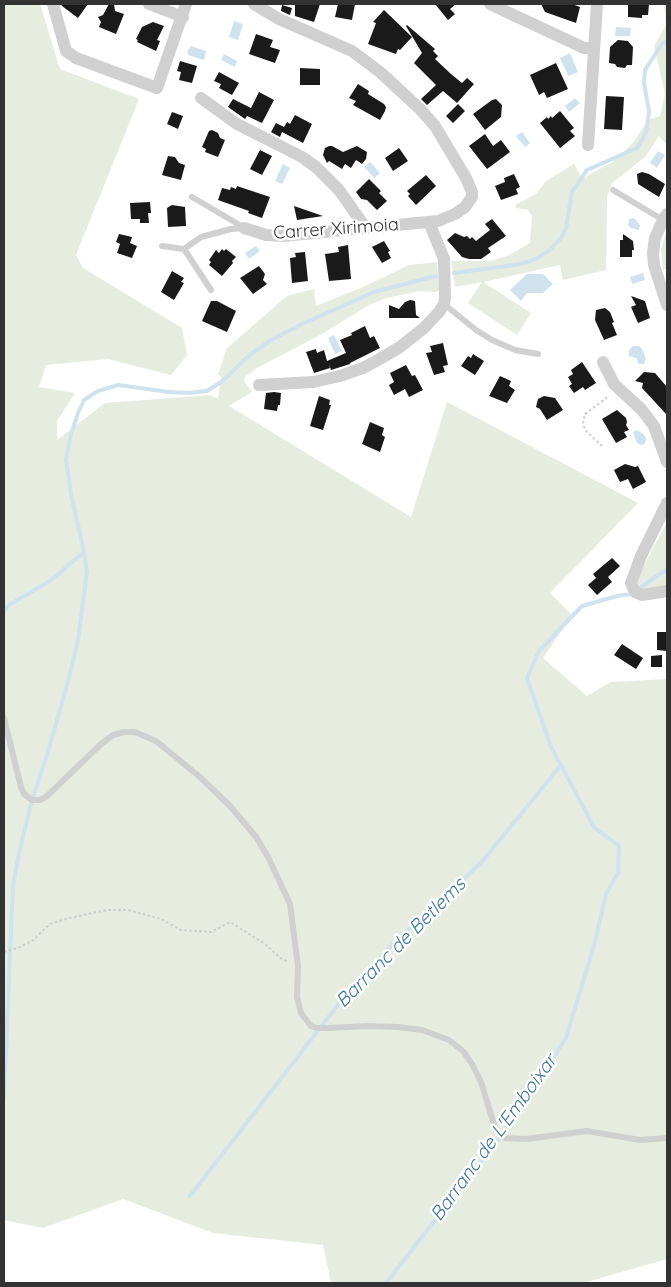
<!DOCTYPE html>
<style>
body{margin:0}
#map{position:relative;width:671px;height:1287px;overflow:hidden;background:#fff;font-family:Quicksand,sans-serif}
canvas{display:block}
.frame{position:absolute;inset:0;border:5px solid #333;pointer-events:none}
</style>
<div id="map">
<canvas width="671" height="1287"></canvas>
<div class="frame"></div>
</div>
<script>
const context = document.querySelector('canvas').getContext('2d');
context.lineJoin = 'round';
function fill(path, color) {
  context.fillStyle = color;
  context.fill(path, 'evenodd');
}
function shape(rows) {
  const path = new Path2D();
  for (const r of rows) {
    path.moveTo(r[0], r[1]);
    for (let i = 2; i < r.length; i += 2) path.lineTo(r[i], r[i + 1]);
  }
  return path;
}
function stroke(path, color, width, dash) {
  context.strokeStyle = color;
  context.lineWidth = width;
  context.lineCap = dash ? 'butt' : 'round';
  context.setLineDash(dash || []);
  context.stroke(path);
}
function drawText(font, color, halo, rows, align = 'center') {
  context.font = font + ' Quicksand,sans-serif';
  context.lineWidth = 5;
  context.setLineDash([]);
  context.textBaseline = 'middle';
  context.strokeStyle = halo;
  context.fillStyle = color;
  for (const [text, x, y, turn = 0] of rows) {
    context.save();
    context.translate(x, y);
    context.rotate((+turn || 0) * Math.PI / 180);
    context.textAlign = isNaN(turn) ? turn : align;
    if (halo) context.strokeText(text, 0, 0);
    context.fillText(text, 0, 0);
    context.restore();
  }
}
fill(shape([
 [4,4,40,4,60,69,139,99,76,255,83,268,182,328,187,355,171,375,108,359,46,365,39,387,75,393,57,421,57,440,105,403,210,395,218,399,221,377,218,374,227,348,287,296,314,289,316,306,363,287,409,265,437,262,439,290,436,292,419,291,386,298,369,305,322,334,257,368,245,377,244,381,252,392,229,406,411,517,447,402,638,503,550,593,572,615,543,658,587,696,611,682,667,679,667,1259,583,1283,331,1283,323,1245,213,1233,123,1199,43,1228,4,1220],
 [664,4,667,4,667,145,659,136,645,157,612,183,607,197,606,270,563,280,560,265,483,282,531,313,517,335,468,303,482,282,455,287,451,261,490,261,507,256,530,243,532,216,528,210,516,208,515,205,536,194,546,181,574,164,582,179,612,162,632,144,648,120,660,116,665,94,654,46,666,25],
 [667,229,667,268,663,270,661,249],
 [667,522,667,586,643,590,637,582,641,571]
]), '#e6ecdf');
fill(shape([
 [234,21,243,24,238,40,229,37],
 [616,27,631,28,630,36,615,36],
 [191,46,206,51,204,60,188,55,188,50],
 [570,53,578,72,568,76,560,58],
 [224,54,237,61,235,67,221,60],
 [575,98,580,103,569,112,565,106],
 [522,132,530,143,525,147,516,136],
 [658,151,665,155,657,168,650,163],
 [370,162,380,173,374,178,364,167],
 [283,164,290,168,282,184,275,181],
 [634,218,640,225,639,230,631,228,628,225,629,219],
 [256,246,260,251,249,259,245,253],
 [643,273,645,280,632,284,630,277],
 [527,274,543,274,553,284,543,293,527,293,521,301,510,290],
 [334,335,342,351,335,354,328,338],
 [633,346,639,346,642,349,646,359,644,364,639,364,636,358,629,356,629,350],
 [637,430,643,434,646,438,645,444,641,445,637,443,633,432]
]), '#cfe2ee');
stroke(shape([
 [454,273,521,264,536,259,550,250,561,238,566,228,572,192,587,170,637,148,643,138,647,128,649,111,644,83,645,70,662,44,667,41],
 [640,588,667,569],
 [4,611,9,605,50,581,84,552,71,494,66,459,71,434,78,413,84,400,98,391,118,385,169,392,189,393,207,391,221,382,251,354,273,339,300,325,374,292,436,276],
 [4,1098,13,885,20,849,32,800,47,755,69,678,78,640,87,572,84,552],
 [190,1196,351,988,398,939,481,863,561,765],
 [386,1283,501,1136,566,1038,595,942,606,894,618,873,619,846,594,827,551,747,527,678,539,651,582,606,617,596,631,594]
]), '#cfe2ee', 4);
fill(shape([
 [61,4,88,4,78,18,62,6],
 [109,4,114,4,115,11,124,14,116,34,99,27,101,22,98,17,103,15],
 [295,4,320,4,314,22,295,16],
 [338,4,355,4,352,20,335,17],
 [435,4,456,4,450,9,455,14,448,20],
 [541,4,572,4,580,7,576,23,545,12],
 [628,4,649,4,648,15,642,15,642,18,628,17],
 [282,5,292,8,290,15,281,11],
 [384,10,412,37,400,50,398,49,396,54,368,44,376,23,373,22],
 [153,22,164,26,157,40,160,41,156,51,137,42,138,40,136,39,142,27],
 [407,25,435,49,433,51,438,56,435,59,451,74,462,83,467,78,474,84,457,103,443,91,427,105,421,99,436,85,414,63,422,53,406,26],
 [256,34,273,40,270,47,280,50,275,63,249,54],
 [618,40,628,41,633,47,632,65,627,65,625,68,617,67,615,64,609,63,610,47],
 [180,61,197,66,192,83,179,80,181,72,177,71],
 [556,63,568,89,547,98,544,92,539,95,530,75],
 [300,68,320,69,320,85,300,85],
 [219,72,239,83,232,95,219,88,221,84,214,81],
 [358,84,369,91,368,94,384,104,386,107,385,111,380,120,353,105,356,101,349,98],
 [259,92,274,100,262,123,247,116,245,119,228,107,233,99,251,108],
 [606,96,624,97,622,130,604,129],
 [496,99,502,105,501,117,485,130,473,114,492,100],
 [458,104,465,111,453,123,446,116],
 [560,111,574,128,570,131,575,136,560,148,540,123,547,117,548,119,551,116,552,118],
 [172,112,183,116,178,129,167,124],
 [295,115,312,124,303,143,282,132,280,137,271,132,276,123,284,127,287,122,290,124],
 [212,130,218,133,220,138,225,140,218,157,205,152,206,149,202,147,209,131],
 [485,134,493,146,501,140,510,152,487,169,469,146],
 [329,146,332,146,343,152,357,146,367,152,366,159,362,164,356,160,351,168,345,164,342,169,329,161,327,163,323,155,325,148],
 [399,148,408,161,393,171,385,158],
 [260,150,272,156,262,175,250,169],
 [168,156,175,157,179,163,185,165,181,180,162,175],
 [642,172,649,174,665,184,659,197,638,184,637,174],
 [514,174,520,187,516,189,518,194,501,200,495,186,505,182,504,178],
 [426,175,436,186,416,205,408,196,410,194,407,191],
 [369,179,381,191,379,193,387,201,377,210,367,200,361,199,356,192],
 [237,186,270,197,262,218,248,213,249,211,218,200,222,188,230,190,231,187,236,189],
 [150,202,151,213,148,213,149,223,140,223,140,219,131,219,130,203],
 [172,205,185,207,186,226,168,227,167,208],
 [294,206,323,216,297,220],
 [492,219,506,236,488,248,491,252,481,259,469,259,462,257,447,240,455,233,464,237,467,236,470,239,472,237,476,241,490,230,485,224],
 [119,234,132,237,130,243,137,246,132,258,117,253,120,244,116,242],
 [623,234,633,241,634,250,632,250,632,257,620,257,620,240,623,240],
 [384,241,390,251,388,252,391,258,382,263,372,247],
 [348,245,351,279,329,281,325,254,339,252,338,247],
 [222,249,224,251,226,249,236,257,232,261,233,263,222,276,209,265,211,262,209,260,216,250,219,253],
 [305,252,308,281,292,283,290,258,296,257,295,253],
 [259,266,265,274,263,280,267,284,253,294,240,278],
 [172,271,184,278,181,282,184,283,174,300,161,292],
 [631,296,645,301,650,318,638,323,631,307,636,305],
 [410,300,415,301,416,315,420,318,389,318,389,305,399,309,405,302],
 [211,301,217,301,236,311,227,332,202,321],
 [605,308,610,312,614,322,612,323,617,335,604,340,595,320,596,310],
 [365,326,370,338,374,336,380,348,350,363,350,364,331,370,329,364,330,368,314,373,306,352,316,349,317,353,324,350,327,361,346,353,340,340,352,335,351,333],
 [443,343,448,365,443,366,445,372,434,375,426,353,432,352,430,346],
 [473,354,484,361,475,375,461,366,468,356,471,358],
 [582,362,596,383,585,390,583,387,574,393,569,386,572,384,568,377,573,374,571,370],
 [406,365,412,376,415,375,423,390,409,397,405,389,394,395,389,385,394,382,390,373],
 [644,372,655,373,667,387,667,415,642,388,643,383,635,381],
 [500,376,511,381,509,386,515,390,507,403,489,396],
 [274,392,281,393,280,405,278,405,277,411,264,409,266,393],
 [319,396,330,400,329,405,331,405,323,430,310,426],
 [544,396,555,398,563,410,547,420,540,409,536,407,538,399],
 [617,410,626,418,627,422,626,425,629,430,624,432,627,437,616,443,602,419],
 [370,422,384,428,382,435,385,437,380,452,362,444],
 [625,464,635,467,638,466,646,482,633,489,628,479,620,482,614,470],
 [612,558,620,566,608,577,612,582,597,595,588,585,596,578,593,574],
 [657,632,667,632,667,651,657,650],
 [622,644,643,658,636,669,614,655],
 [662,655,662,667,651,667,651,656]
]), '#1a1a1a');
stroke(shape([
 [602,446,585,430,583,422,585,414,609,396],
 [4,952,20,947,32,941,50,924,69,918,107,910,128,910,161,919,181,930,211,932,230,922,265,944,280,958,289,962]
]), '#cdcdcd', 2, [2.5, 2.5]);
stroke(shape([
 [613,190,663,220],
 [192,197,243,227],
 [162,246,184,249,211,290],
 [184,249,201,237,231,229,244,228],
 [444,304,476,330,492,340,515,350,538,354],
 [4,718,21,787,24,794,32,800,40,800,46,797,100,745,113,735,124,732,135,732,156,741,200,777,230,806,256,837,268,857,290,904,298,966,297,997,301,1013,311,1026,316,1028,329,1028,368,1026,398,1027,422,1030,449,1040,464,1052,472,1064,481,1082,496,1131,505,1138,526,1139,587,1131,640,1140,667,1138]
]), '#d0d0d0', 6);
stroke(shape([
 [53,4,66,51,76,58,157,88,186,4],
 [149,4,183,17],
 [490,4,584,48,594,48],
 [201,98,237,124,302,157,316,167,339,190,365,227],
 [588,145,597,4],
 [667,214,663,220,655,238,653,253,654,265,667,305],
 [244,228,266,235,283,236,438,221,455,214,465,207,472,197,472,192,466,178,435,126,420,109,380,72,352,51,279,19,254,4],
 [603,362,614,384,642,410,654,426,667,462],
 [259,385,313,382,340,376,363,368,378,360,400,347,424,328,439,312,444,304,445,298,444,259,429,222],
 [667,503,641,556,631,583,635,592,642,595,667,591]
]), '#d0d0d0', 12);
drawText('18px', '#333', '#fff', [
 ["Carrer Xirimoia",336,229,-4]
]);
drawText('italic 19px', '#3f7597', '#fff', [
 ["Barranc de Betlems",401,943,-45],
 ["Barranc de L'Emboixar",494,1138,-54]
]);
</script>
